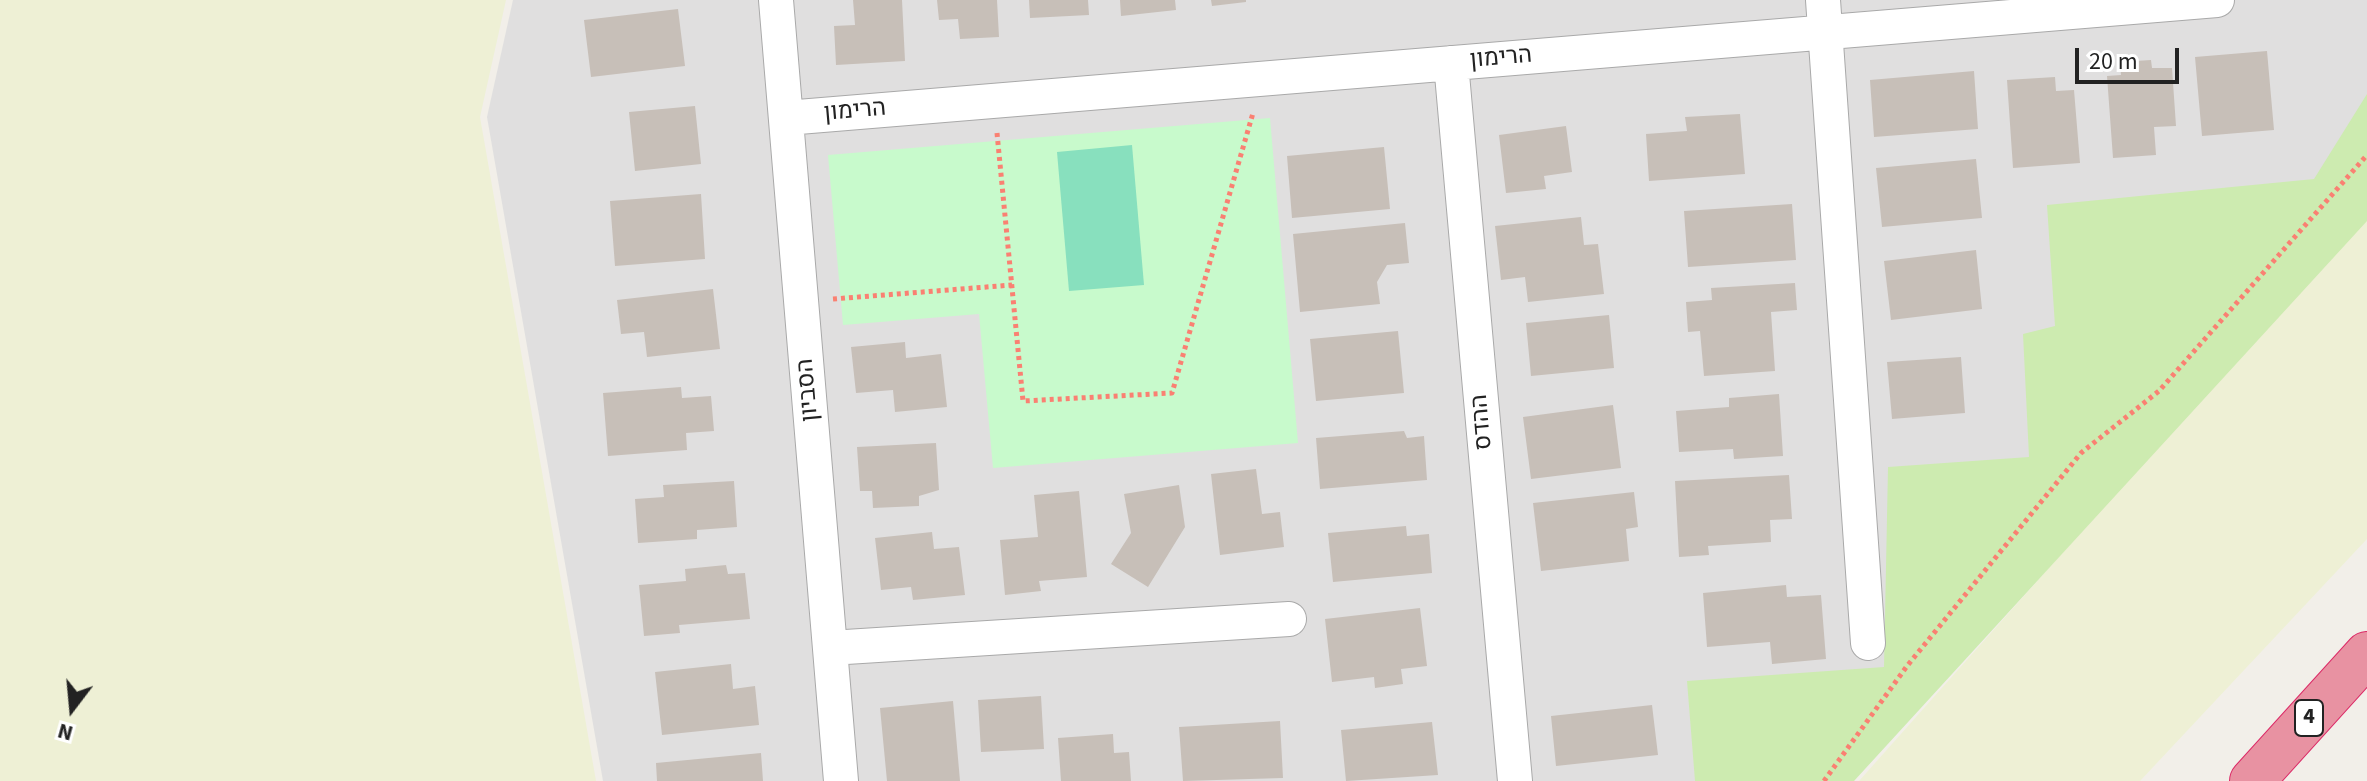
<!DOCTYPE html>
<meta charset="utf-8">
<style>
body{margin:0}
#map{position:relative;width:2367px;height:781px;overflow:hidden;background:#f2efe9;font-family:"Source Sans 3",sans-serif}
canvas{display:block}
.north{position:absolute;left:32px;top:669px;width:80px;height:80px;-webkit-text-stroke:6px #fff;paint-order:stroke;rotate:196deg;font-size:22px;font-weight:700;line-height:32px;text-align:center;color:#222}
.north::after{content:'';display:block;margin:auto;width:28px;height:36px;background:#222;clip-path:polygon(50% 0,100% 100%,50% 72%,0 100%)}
.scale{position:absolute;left:2075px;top:48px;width:104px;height:36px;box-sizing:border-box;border:4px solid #222;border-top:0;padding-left:10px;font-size:24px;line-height:28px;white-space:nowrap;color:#222;-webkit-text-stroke:6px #fff;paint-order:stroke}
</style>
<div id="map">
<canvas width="2367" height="781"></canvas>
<div class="north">N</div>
<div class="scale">20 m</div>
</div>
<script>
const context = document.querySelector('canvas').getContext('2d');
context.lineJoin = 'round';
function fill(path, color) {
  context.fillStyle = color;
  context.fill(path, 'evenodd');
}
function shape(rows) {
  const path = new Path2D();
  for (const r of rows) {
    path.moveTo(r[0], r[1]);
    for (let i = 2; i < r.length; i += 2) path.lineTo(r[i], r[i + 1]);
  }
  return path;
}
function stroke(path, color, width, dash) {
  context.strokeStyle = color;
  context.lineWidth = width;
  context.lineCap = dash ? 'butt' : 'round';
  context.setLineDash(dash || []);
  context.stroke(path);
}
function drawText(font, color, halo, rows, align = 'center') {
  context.font = font + ' "Source Sans 3",Heebo,sans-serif';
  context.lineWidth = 8;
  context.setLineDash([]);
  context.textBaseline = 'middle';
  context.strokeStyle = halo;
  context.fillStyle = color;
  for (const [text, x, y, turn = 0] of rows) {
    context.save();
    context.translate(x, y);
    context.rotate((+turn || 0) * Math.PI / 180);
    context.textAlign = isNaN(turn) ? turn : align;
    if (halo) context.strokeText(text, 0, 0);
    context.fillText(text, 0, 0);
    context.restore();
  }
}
fill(shape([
 [513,0,2367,0,2367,201,1850,781,603,781,487,117]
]), '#e0dfdf');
fill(shape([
 [0,0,506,0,480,117,596,781,0,781],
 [2367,211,2367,539,2140,781,1859,781]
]), '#eef0d5');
fill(shape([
 [2367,94,2367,221,1854,781,1695,781,1687,681,1884,667,1888,467,2029,457,2023,334,2055,326,2047,205,2314,179]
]), '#cdebb0');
fill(shape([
 [1270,118,1298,443,993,468,979,314,843,325,828,155]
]), '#c8facc');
fill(shape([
 [1132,145,1144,285,1069,291,1057,152]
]), '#88e0be');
fill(shape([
 [853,0,902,0,905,61,836,65,834,26,855,25],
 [937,0,997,0,999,37,960,39,958,19,939,20],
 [1029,0,1088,0,1089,15,1030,18],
 [1120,0,1175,0,1176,10,1121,16],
 [1211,0,1246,0,1246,2,1212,6],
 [678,9,685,66,591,77,584,20],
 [2267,51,2274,130,2202,136,2195,57],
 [2151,60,2152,68,2172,68,2176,126,2154,127,2156,155,2113,158,2107,76,2121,75,2120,62],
 [1974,71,1978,129,1874,137,1870,80],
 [2055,77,2056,91,2074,90,2080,163,2013,168,2007,80],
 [695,106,701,164,635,171,629,112],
 [1740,114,1745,174,1649,181,1646,134,1687,131,1685,117],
 [1566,126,1572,172,1544,176,1546,189,1506,193,1499,135],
 [1384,147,1390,209,1292,218,1287,156],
 [1976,159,1982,218,1882,227,1876,168],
 [701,194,705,259,615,266,610,201],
 [1792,204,1796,260,1688,267,1684,211],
 [1581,217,1584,245,1598,244,1604,294,1528,302,1525,277,1501,280,1495,226],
 [1405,223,1409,263,1387,265,1377,282,1380,304,1300,312,1293,234],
 [1976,250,1982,309,1891,320,1884,261],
 [1795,283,1797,310,1771,312,1775,371,1704,376,1700,331,1688,332,1686,302,1712,300,1711,288],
 [713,289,720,349,647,357,644,332,621,334,617,300],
 [1609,315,1614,368,1531,376,1526,323],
 [1398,331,1404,393,1316,401,1310,339],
 [905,342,906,358,941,354,947,407,895,412,893,390,856,393,851,347],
 [1961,357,1965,413,1892,419,1887,362],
 [681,387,682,398,711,396,714,431,686,433,687,450,608,456,603,393],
 [1779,394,1783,456,1734,459,1733,449,1679,452,1676,411,1729,407,1729,398],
 [1613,405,1621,468,1531,479,1523,417],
 [1404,431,1407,438,1424,436,1427,480,1320,489,1316,438],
 [936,443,939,490,919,496,919,506,873,508,872,491,860,491,857,447],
 [1256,469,1262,514,1280,512,1284,547,1220,555,1211,474],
 [1789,475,1792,519,1770,520,1771,542,1708,546,1709,555,1679,557,1675,481],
 [734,481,737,527,697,530,697,539,638,543,635,499,664,497,663,485],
 [1179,485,1185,527,1148,587,1111,564,1131,533,1124,494],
 [1079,491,1087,577,1039,581,1041,591,1005,595,1000,540,1038,537,1034,495],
 [1634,492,1638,527,1626,529,1629,561,1541,571,1533,503],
 [1406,526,1407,536,1429,534,1432,573,1333,582,1328,533],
 [932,532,934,549,959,547,965,595,913,600,911,587,881,590,875,538],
 [726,565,728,574,745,573,750,619,679,625,680,633,644,636,639,585,686,581,685,569],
 [1786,585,1787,597,1821,595,1826,659,1772,664,1770,642,1707,647,1703,593],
 [1420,608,1427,666,1401,669,1403,684,1375,688,1374,677,1332,682,1325,619],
 [731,664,733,689,755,686,759,725,662,735,655,672],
 [1041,696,1044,749,981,752,978,700],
 [953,701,960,781,887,781,880,708],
 [1652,705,1658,755,1556,766,1551,716],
 [1280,721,1283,778,1183,781,1179,727],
 [1432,722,1438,775,1346,781,1341,730],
 [1113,734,1114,753,1129,752,1131,781,1061,781,1058,738],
 [761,753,763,781,657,781,656,763]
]), '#c7bfb8');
const street = shape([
 [776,0,841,781],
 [1823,0,1868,643],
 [1451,63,1515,781],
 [786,118,2217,0],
 [830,648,1289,619]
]);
const highway = shape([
 [2252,781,2367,654]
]);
stroke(street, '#a9a9a9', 36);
stroke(highway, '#dc2a67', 46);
stroke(shape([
 [997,133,1023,401,1172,393,1253,113],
 [833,299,1012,285],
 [1824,781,1907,666,2081,453,2159,391,2367,155]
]), '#fa8072', 5, [4, 4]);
stroke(street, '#fff', 34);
stroke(highway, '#e892a2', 44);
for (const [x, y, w] of [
 [2309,718,28]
]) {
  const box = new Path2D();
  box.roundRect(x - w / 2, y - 18, w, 36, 6);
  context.fillStyle = '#fff';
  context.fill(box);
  stroke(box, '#222', 2);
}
drawText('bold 22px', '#222', null, [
 ["4",2309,718]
]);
drawText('24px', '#222', '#fff', [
 ["הרימון",1501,59,-5],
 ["הרימון",855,112,-5],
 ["הסביון",809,390,-95],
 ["ההדס",1483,422,-95]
]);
</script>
